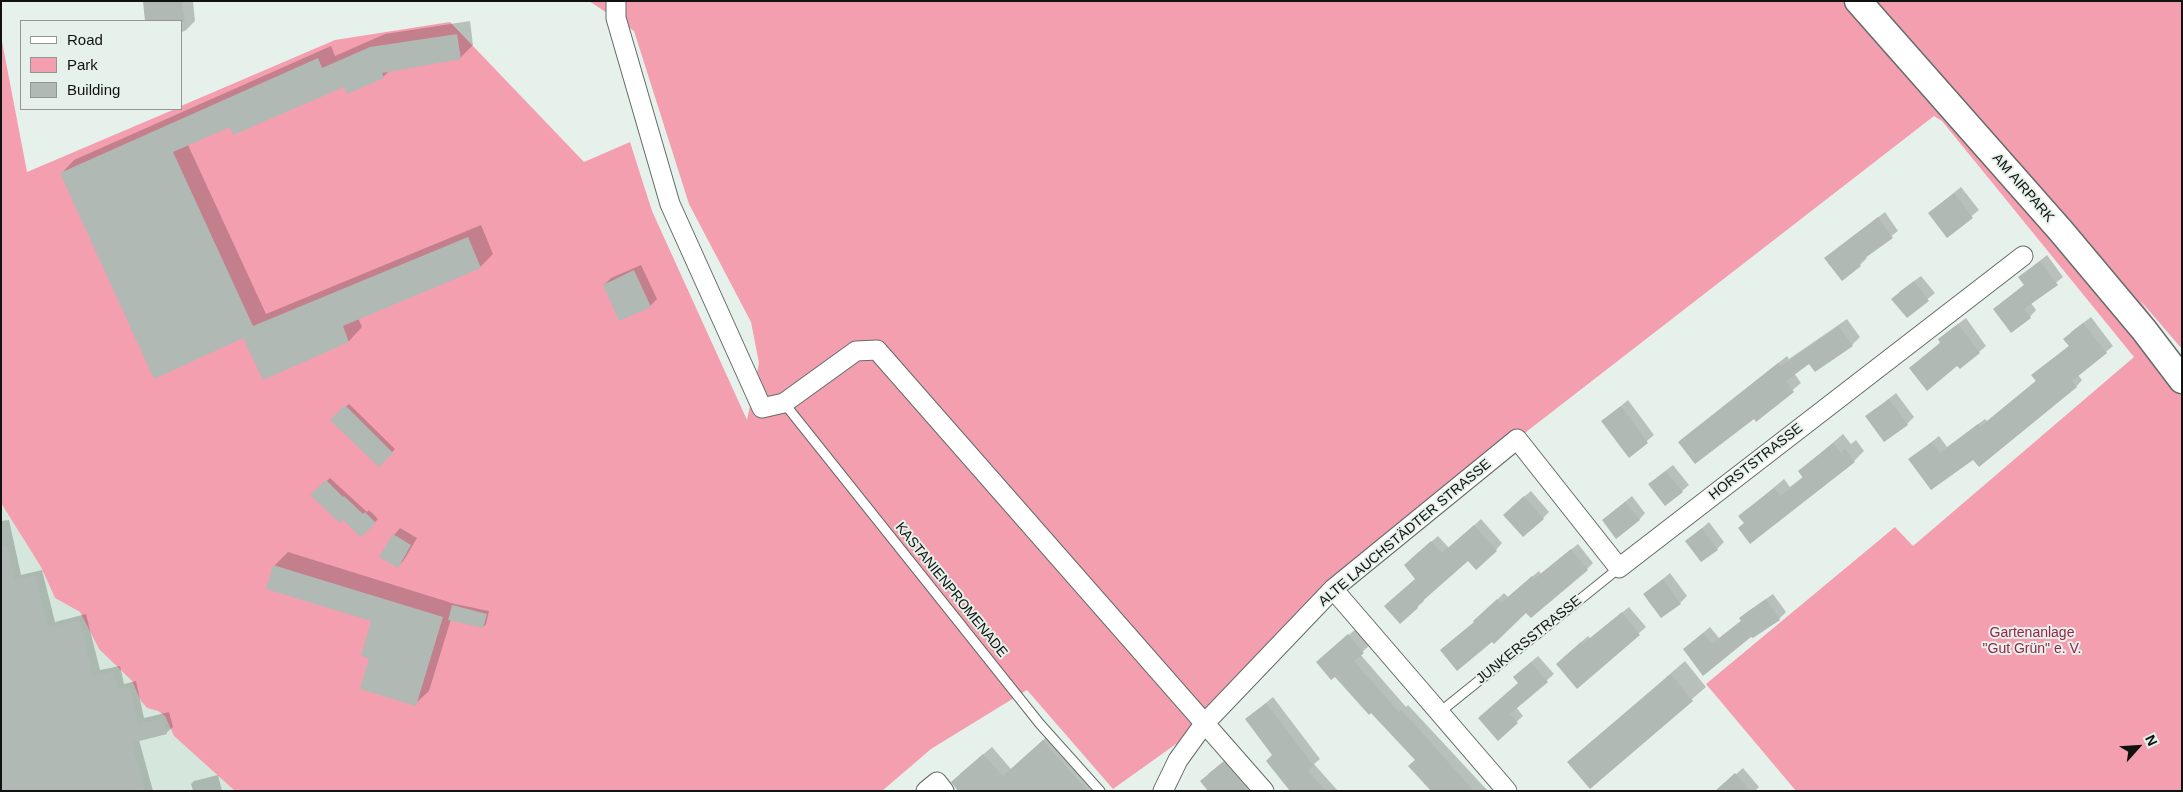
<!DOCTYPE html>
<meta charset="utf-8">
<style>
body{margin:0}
#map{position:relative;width:2183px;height:792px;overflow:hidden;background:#e7f1eb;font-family:Arial,sans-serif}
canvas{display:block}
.frame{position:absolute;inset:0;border:2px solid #0f1210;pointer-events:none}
.legend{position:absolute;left:20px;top:20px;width:162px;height:90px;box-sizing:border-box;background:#e7f1eb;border:1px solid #919893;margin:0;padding:6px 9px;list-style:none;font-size:15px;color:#0f1210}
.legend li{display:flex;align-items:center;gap:10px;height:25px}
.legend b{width:25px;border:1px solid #919893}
.north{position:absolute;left:2113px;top:722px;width:50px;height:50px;-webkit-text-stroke:4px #e7f1eb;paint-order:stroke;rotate:64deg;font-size:14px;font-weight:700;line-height:20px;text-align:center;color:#0f1210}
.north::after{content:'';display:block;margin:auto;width:18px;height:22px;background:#0f1210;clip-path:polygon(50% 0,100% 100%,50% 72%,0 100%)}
</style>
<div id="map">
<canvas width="2183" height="792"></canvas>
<div class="frame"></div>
<ul class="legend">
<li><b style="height:6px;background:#fff"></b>Road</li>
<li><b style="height:14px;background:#f49faf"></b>Park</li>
<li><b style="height:14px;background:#b0b9b4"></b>Building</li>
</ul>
<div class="north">N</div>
</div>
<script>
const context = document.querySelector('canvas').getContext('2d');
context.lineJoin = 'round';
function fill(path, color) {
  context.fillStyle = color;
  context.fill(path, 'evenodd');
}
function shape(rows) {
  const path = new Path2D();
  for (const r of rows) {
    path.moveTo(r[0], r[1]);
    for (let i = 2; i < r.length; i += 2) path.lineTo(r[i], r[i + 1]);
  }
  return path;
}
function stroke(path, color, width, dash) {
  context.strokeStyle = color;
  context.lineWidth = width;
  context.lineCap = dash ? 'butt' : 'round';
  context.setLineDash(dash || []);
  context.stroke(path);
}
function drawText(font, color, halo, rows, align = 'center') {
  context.font = font + ' Arial,sans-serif';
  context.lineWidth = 4;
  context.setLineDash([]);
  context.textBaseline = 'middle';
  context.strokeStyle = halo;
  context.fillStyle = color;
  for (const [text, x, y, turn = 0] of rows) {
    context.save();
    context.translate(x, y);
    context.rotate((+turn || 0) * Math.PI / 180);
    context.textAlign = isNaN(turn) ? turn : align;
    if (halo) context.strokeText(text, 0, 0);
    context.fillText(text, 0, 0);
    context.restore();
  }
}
fill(shape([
 [1,503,41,567,55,598,80,612,99,649,132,681,141,701,147,708,158,711,165,716,174,736,235,791,1,791]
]), '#d5e7dc');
fill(shape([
 [589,1,2182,1,2182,349,2139,299,2182,359,2182,791,1796,791,1706,684,1895,527,1913,546,2134,357,1942,121,1934,116,1517,439,1333,589,1204,724,1113,789,1027,690,931,749,882,791,235,791,174,736,165,716,158,711,147,708,141,701,132,681,99,649,80,612,55,598,41,567,1,503,1,36,27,172,175,109,181,109,181,106,335,40,450,22,584,162,630,142,652,211,747,420,759,363,751,322,689,204,634,31]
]), '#f49faf');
fill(shape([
 [144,1,193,1,195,21,185,31,181,32,181,21,146,21],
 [470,21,473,45,460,58,390,70,383,77,344,85,231,125,188,145,266,314,481,225,493,254,480,267,358,318,362,327,349,341,263,379,243,336,61,174,74,160,331,46,335,56,385,34],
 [1961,187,1979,210,1947,236,1929,213],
 [1885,212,1898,231,1865,256,1867,258,1860,265,1842,279,1826,258],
 [2047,255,2063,277,2031,303,2036,310,2030,317,1995,309,2025,284,2020,277],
 [641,265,657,299,650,306,604,285,611,278],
 [1921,276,1935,293,1907,316,1899,292],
 [2091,317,2113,346,2078,375,2082,380,2076,387,1973,458,1910,459,1939,436,1947,447,1985,419,1987,421,2037,380,2033,375,2070,345,2071,332],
 [1966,318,1986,346,1979,352,1958,364,1910,368,1941,342,1939,340,1946,333],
 [1847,319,1860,337,1852,345,1809,362,1794,373,1801,383,1756,420,1754,417,1680,442,1787,356,1789,359],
 [1896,393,1914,417,1907,424,1867,416],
 [1628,400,1654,435,1629,456,1603,421],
 [349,404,395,449,379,466,332,420],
 [1843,434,1851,444,1856,440,1864,451,1854,461,1750,542,1745,522,1740,516,1784,479,1790,487,1804,476,1800,471],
 [1673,465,1689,485,1682,491,1656,478],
 [330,478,367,512,369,510,378,519,361,536,344,518,312,495],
 [1531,491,1549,512,1543,518,1511,508],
 [1632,496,1645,513,1639,520,1603,520],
 [1481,519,1502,543,1496,550,1469,560,1423,599,1424,601,1400,623,1417,578,1412,558,1438,536,1449,548],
 [9,520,21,575,42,570,55,622,86,614,100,670,120,666,124,684,136,681,144,718,169,712,173,727,166,733,139,740,153,791,1,791,1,521],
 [1709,522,1724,542,1717,549,1687,541],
 [400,528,417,538,404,560,397,567,394,535],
 [1578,544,1593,563,1587,569,1526,611,1475,622,1504,593,1508,597,1539,571,1541,574],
 [288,552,455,604,489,611,486,624,483,627,451,619,429,691,415,704,371,657,373,620,274,566],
 [1670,573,1687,596,1680,603,1645,594],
 [1773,594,1786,612,1779,619,1752,635,1703,674,1691,643,1710,627,1719,638,1742,620,1740,618,1747,612],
 [1629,607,1646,627,1577,687,1564,657,1588,636,1590,638],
 [1356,629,1370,645,1360,654,1406,707,1408,705,1488,791,1445,791,1324,655],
 [1538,656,1554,674,1516,707,1523,716,1498,739,1519,683,1521,671],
 [1685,661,1706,687,1590,787,1568,762],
 [1273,697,1320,759,1314,764,1338,791,1293,791,1273,755,1247,719],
 [1051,733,1102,791,960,791,960,774,992,747,1011,769],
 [1230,756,1259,791,1210,791,1208,774],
 [1743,768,1759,787,1755,791,1717,791],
 [218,775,222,791,193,791,191,784,194,781]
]), '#0003');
fill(shape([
 [143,1,182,1,185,21,145,21],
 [457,34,461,59,382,73,384,78,347,94,344,87,233,135,230,127,173,152,253,326,468,237,481,268,343,326,349,342,263,380,243,338,154,379,60,173,318,58,322,68,370,47],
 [1954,193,1973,218,1947,238,1928,213],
 [1878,217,1893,238,1858,263,1861,266,1842,281,1824,258],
 [2040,261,2058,285,2024,309,2031,318,2011,333,1993,309,2024,285,2018,277],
 [634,270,651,307,619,321,603,285],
 [1914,281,1929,301,1907,318,1891,299],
 [2083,323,2107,353,2072,381,2077,387,1979,467,1973,460,1931,490,1908,459,1932,442,1940,453,1978,424,1980,427,2036,381,2031,375,2069,346,2063,339],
 [1958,324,1980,353,1960,369,1957,366,1927,391,1909,368,1940,343,1938,339],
 [1839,326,1853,346,1815,372,1809,364,1786,381,1794,392,1756,422,1754,419,1695,464,1678,442,1778,363,1781,366],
 [1889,399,1908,425,1884,442,1865,416],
 [345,405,393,453,379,467,330,420],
 [1621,406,1648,443,1629,458,1601,421],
 [1833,443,1841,453,1845,449,1855,462,1750,544,1738,528,1744,523,1738,516,1774,488,1780,496,1803,478,1798,471],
 [1666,471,1683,492,1665,506,1648,484],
 [326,480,343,497,344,496,363,514,365,512,376,523,361,537,343,520,340,523,310,495],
 [1524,496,1544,519,1523,537,1503,515],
 [1625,502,1640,520,1616,539,1602,520],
 [1474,525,1497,551,1476,570,1468,561,1417,606,1418,608,1400,624,1384,606,1415,579,1404,565,1431,541,1442,553],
 [1702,528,1718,550,1701,562,1685,541],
 [393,534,411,545,398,568,379,557],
 [7,545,15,580,35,575,48,627,80,620,93,676,114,671,118,689,130,687,138,724,163,718,167,734,132,743,145,791,1,791,1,546],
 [1571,549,1588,570,1531,618,1526,613,1494,644,1492,642,1457,671,1440,650,1474,622,1473,621,1497,599,1501,603,1532,576,1534,579],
 [273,565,443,617,416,706,360,689,369,658,361,656,371,621,266,589],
 [1663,579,1681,604,1661,618,1643,594],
 [1766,599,1780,620,1753,638,1751,637,1703,676,1683,649,1703,633,1712,644,1741,621,1739,618],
 [452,605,487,614,483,628,448,620],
 [1622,612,1640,635,1577,689,1556,664,1581,642,1583,644],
 [1348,634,1364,653,1354,661,1399,712,1401,710,1418,728,1474,791,1431,791,1408,766,1415,760,1371,713,1369,715,1335,677,1331,680,1316,662],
 [1531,662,1548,682,1510,714,1518,723,1498,741,1478,718,1518,683,1513,677],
 [1671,674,1693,701,1590,789,1567,762],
 [1266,703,1314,766,1308,771,1326,791,1290,791,1266,761,1272,755,1245,719],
 [1043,740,1088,791,958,791,951,782,983,754,1003,776],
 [1223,762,1228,767,1248,791,1208,791,1200,781],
 [1735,773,1750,791,1715,791]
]), '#b0b9b4');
const lane = shape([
 [784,403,1040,724,1100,791],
 [1440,712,1619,568]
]);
const street = shape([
 [616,1,616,18,670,204,762,408,784,403,856,351,877,350,1264,791],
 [1333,589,1507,791],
 [926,791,937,782,944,791],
 [1163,791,1178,760,1204,724,1333,589,1517,439,1619,568,2023,256]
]);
const secondary = shape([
 [1858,1,2061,231,2144,330,2182,380]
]);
stroke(lane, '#646c67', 11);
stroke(street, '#646c67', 21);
stroke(secondary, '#646c67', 29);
stroke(lane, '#fff', 9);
stroke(street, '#fff', 19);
stroke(secondary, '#fff', 26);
drawText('14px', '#0f1210', '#e7f1eb', [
 ["AM AIRPARK",2023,188,49],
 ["HORSTSTRASSE",1756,462,-38],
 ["ALTE LAUCHSTÄDTER STRASSE",1405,533,-40],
 ["KASTANIENPROMENADE",951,590,51],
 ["JUNKERSSTRASSE",1529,640,-39]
]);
drawText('14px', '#982348', '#e7f1eb', [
 ["Gartenanlage",2032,633],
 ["\"Gut Grün\" e. V.",2032,649]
]);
</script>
